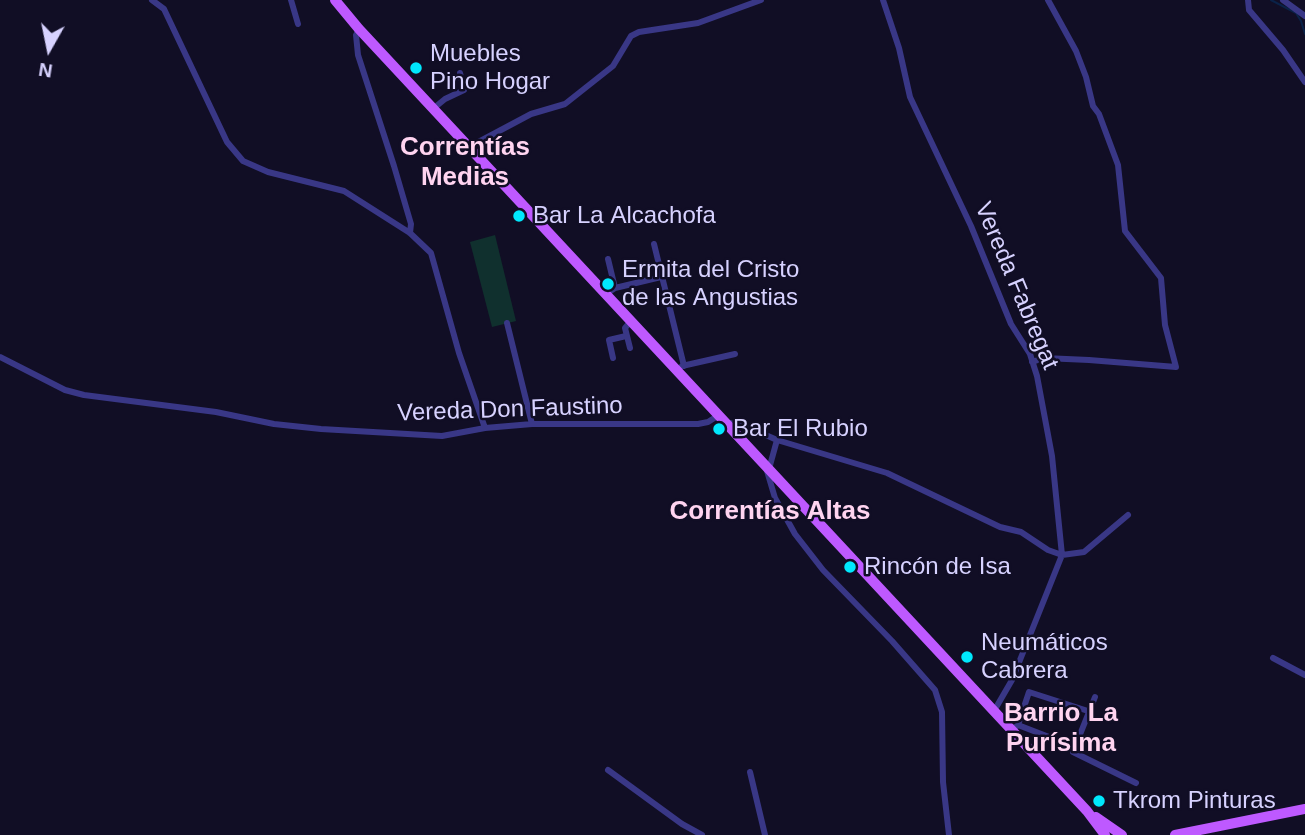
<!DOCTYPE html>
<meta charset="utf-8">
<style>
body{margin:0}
#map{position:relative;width:1305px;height:835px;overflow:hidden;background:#110e25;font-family:Helvetica,sans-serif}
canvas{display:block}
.north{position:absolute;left:14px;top:14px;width:70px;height:70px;-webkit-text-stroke:5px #110e25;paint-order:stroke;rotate:189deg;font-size:19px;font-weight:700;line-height:28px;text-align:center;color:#d7d2ff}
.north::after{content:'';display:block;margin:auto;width:24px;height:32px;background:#d7d2ff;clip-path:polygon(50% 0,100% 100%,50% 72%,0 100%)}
</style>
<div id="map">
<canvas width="1305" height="835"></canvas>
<div class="north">N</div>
</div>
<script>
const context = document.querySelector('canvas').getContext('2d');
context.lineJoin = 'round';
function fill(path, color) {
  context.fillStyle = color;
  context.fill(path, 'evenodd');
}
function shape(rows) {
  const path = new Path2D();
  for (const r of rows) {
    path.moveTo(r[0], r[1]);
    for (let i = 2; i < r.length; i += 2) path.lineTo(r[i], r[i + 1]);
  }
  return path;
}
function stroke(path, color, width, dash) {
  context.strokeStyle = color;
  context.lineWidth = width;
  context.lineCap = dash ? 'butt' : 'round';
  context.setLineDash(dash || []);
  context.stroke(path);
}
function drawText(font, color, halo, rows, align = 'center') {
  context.font = font + ' Helvetica,sans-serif';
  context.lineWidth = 5;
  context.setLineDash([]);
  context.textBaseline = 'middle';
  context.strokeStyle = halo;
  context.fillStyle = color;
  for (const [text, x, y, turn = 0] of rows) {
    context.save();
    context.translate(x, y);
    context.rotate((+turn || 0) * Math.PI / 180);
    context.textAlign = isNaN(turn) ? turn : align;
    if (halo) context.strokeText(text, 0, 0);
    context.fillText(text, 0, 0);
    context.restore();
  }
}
fill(shape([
 [495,235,516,321,492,327,470,242]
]), '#10302e');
stroke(shape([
 [1271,0,1296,13,1301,21,1305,34]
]), '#0a2248', 2);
stroke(shape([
 [152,0,164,9,227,142,243,161,268,172,344,191,410,233,431,253,459,353,485,428],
 [291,0,298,24],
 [883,0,899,48,910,97,971,226,1011,324,1030,354,1037,376,1052,456,1062,555,1012,680,994,711],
 [1248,0,1249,10,1283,50,1305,82],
 [1283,0,1305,16],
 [359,29,356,35,358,55,394,166,411,224,410,233],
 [434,108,445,99,464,90,460,73],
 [469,147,531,114,565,104,613,66,631,36,639,32,698,23,761,0],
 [654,244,684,366],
 [608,259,615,288],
 [606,294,615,288,661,277],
 [507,323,532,424],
 [630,348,625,328,631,321],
 [0,357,65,390,84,395,216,412,274,424,321,429,442,436,485,428,532,424,698,424,708,422,719,415],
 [613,358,609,340,626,336],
 [1032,362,1044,358,1089,360,1176,367,1165,325,1161,278,1125,231,1118,165,1099,114,1093,106,1086,77,1076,51,1048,0],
 [682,366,735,354],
 [727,423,741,424,777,440,887,473,1000,527,1021,532,1048,550,1062,555,1084,552,1128,515],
 [769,469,777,440],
 [767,471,775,498,795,534,823,570,892,641,935,690,942,712,943,782,949,835],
 [1273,658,1305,675],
 [1018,725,1029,692,1088,711],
 [1012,730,1018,725,1075,747,1073,752,1136,783],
 [1075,747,1095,697],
 [608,770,682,824,702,835],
 [750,772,765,835]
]), '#393786', 6);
stroke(shape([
 [335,0,359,29,1087,811,1105,835],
 [1096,817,1122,835],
 [1175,835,1305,809]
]), '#be59ff', 10);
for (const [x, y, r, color] of [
 [416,68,7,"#00e8fd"],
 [519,216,7,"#00e8fd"],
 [608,284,7,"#00e8fd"],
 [719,429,7,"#00e8fd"],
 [850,567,7,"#00e8fd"],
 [967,657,7,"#00e8fd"],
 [1099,801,7,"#00e8fd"]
]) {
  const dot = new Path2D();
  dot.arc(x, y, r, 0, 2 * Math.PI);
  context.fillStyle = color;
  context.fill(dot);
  stroke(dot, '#110e25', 2.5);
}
drawText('24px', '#d7d2ff', '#110e25', [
 ["Muebles",430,54],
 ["Pino Hogar",430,82],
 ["Bar La Alcachofa",533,216],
 ["Ermita del Cristo",622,270],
 ["de las Angustias",622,298],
 ["Bar El Rubio",733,429],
 ["Rincón de Isa",864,567],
 ["Neumáticos",981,643],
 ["Cabrera",981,671],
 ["Tkrom Pinturas",1113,801]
], 'left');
drawText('24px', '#d7d2ff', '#110e25', [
 ["Vereda Fabregat",1016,286,67],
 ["Vereda Don Faustino",510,410,-2]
]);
drawText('bold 26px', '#ffd4f0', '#110e25', [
 ["Correntías",465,148],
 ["Medias",465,178],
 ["Correntías Altas",770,512],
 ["Barrio La",1061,714],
 ["Purísima",1061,744]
]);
</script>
